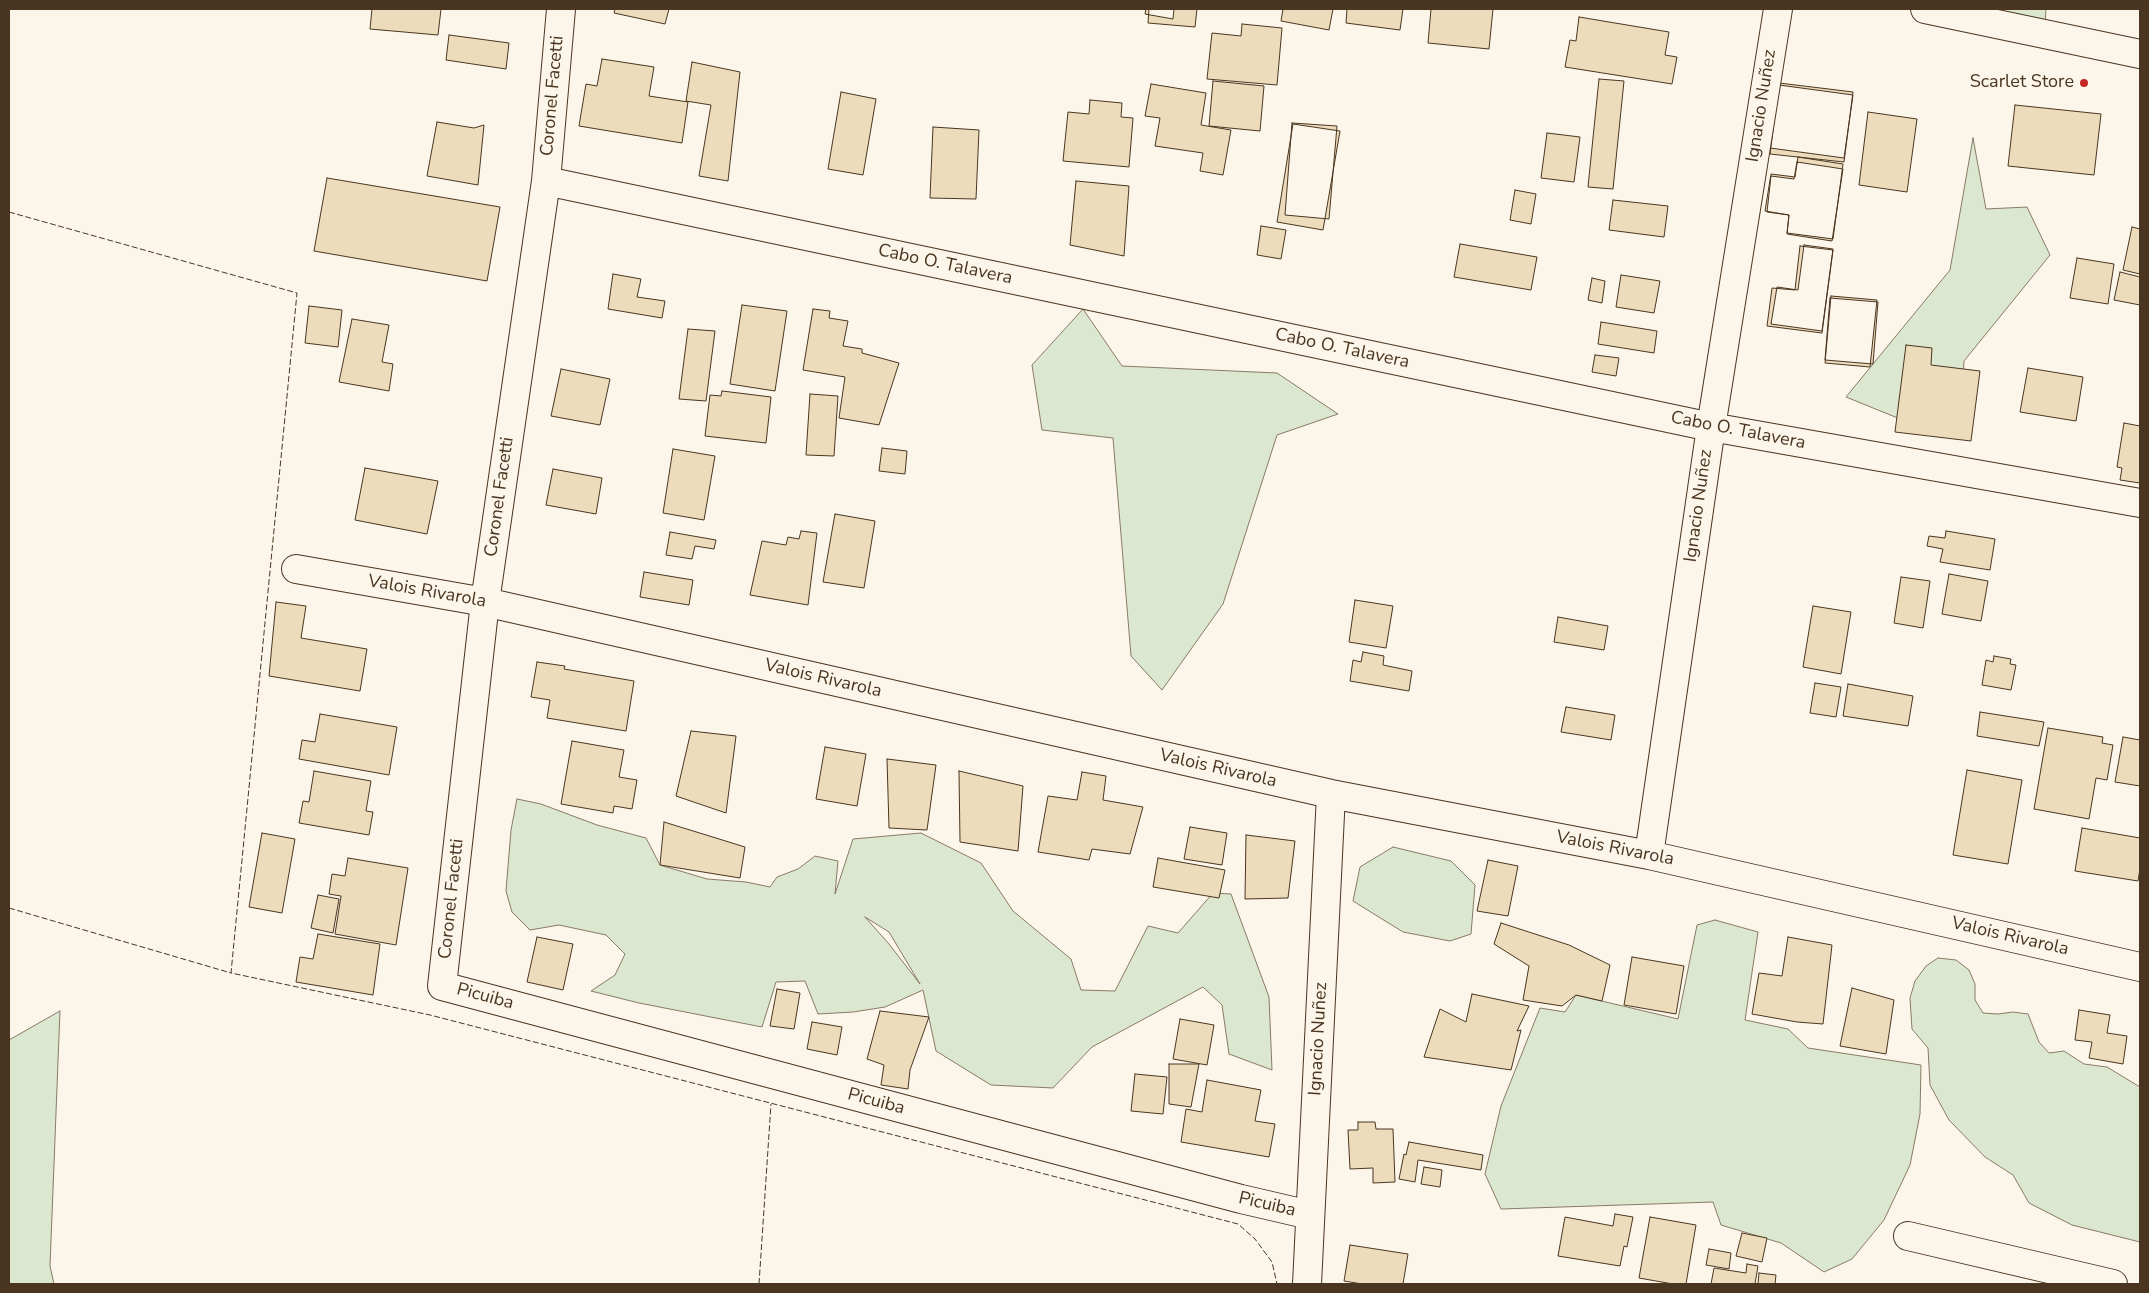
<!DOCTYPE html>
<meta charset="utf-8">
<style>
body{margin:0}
#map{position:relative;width:2149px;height:1293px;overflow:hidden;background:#fbf6e9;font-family:"Nunito Sans",sans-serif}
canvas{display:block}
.frame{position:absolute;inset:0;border:10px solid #4a3520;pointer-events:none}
</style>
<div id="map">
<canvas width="2149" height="1293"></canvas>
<div class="frame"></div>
</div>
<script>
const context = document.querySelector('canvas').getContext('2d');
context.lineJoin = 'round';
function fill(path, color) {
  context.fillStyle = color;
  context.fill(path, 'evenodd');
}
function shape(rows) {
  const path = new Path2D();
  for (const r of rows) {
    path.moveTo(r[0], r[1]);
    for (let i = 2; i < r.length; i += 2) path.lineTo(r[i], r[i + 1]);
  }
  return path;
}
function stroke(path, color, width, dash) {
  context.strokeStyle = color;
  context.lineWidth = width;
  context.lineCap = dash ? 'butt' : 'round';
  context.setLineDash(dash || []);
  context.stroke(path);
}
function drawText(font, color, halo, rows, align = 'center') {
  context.font = font + ' "Nunito Sans",sans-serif';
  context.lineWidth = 4;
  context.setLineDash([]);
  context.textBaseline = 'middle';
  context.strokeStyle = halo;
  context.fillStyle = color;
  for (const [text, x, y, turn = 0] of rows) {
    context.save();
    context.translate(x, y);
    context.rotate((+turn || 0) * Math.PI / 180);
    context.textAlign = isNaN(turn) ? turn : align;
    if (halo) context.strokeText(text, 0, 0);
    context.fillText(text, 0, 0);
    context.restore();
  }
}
const green = shape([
 [1984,9,2046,9,2045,24,1984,9],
 [1973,138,1986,209,2027,207,2050,255,1964,361,1962,402,1910,423,1846,397,1950,270,1973,138],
 [1083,309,1122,366,1277,373,1338,414,1277,435,1223,604,1162,690,1131,656,1113,438,1042,430,1032,365,1083,309],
 [517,799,541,804,597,825,646,838,660,865,707,879,746,882,770,887,777,877,798,869,815,856,838,861,835,894,853,839,921,833,981,863,1013,911,1071,959,1081,990,1115,991,1148,926,1178,933,1213,893,1231,894,1269,997,1272,1070,1229,1054,1222,1005,1203,987,1092,1047,1053,1088,991,1085,936,1051,923,990,885,1007,853,1012,818,1014,805,981,776,982,762,1027,639,1003,591,991,615,975,625,954,606,935,559,925,530,930,512,912,506,891,511,830,517,799],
 [865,917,889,932,920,984,889,944,865,917],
 [1393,847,1451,861,1475,885,1471,934,1450,941,1403,932,1353,901,1360,867,1393,847],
 [1715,920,1758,932,1745,1020,1788,1029,1808,1048,1921,1065,1920,1114,1910,1165,1884,1220,1852,1259,1824,1272,1781,1243,1721,1225,1713,1202,1501,1209,1485,1174,1501,1106,1540,1008,1565,1012,1576,995,1678,1019,1697,925,1715,920],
 [1938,958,1956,960,1969,970,1975,984,1975,1000,1983,1013,1998,1014,2013,1012,2028,1014,2039,1042,2049,1053,2064,1051,2084,1064,2107,1067,2140,1087,2140,1242,2072,1225,2029,1203,2013,1175,1985,1157,1949,1120,1930,1085,1928,1048,1912,1029,1910,998,1915,981,1926,966,1938,958],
 [60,1011,50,1266,54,1284,9,1284,9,1040,60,1011]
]);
fill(green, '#dce7d0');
stroke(green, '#887966', 1);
const building = shape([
 [372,9,441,9,438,35,370,29,372,9],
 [615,9,669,9,665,24,614,13,615,9],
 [1146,9,1174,9,1173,19,1145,14,1146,9],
 [1149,9,1197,9,1195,27,1148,23,1149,9],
 [1283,9,1333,9,1329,30,1281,21,1283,9],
 [1347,9,1403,9,1400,30,1346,23,1347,9],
 [1431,9,1493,9,1489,49,1428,43,1431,9],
 [1579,17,1669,32,1665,55,1677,57,1672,84,1565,67,1570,40,1576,41,1579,17],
 [1242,24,1282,28,1277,85,1207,79,1212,33,1241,36,1242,24],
 [449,35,509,43,506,69,446,60,449,35],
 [602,59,654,67,649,96,688,102,682,143,579,126,586,84,597,86,602,59],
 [692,62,740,72,728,181,699,176,711,105,686,101,692,62],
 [1599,79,1624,81,1613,189,1588,187,1599,79],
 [1213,81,1264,86,1260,131,1209,126,1213,81],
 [1779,83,1853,92,1844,162,1770,154,1779,83],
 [1151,84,1206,93,1201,125,1231,130,1223,175,1200,171,1203,153,1155,146,1160,118,1145,116,1151,84],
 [1779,85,1853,95,1844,158,1770,148,1779,85],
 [841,92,876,99,863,175,828,169,841,92],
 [1090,100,1122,103,1121,117,1133,118,1129,167,1063,161,1068,112,1089,114,1090,100],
 [2015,105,2101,114,2094,175,2008,166,2015,105],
 [1868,112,1917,119,1907,192,1859,185,1868,112],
 [437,122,474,128,484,125,478,185,427,176,437,122],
 [1292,123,1337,126,1329,219,1285,215,1292,123],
 [1293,124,1340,131,1323,230,1277,222,1293,124],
 [933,127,979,130,976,199,930,198,933,127],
 [1547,133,1580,137,1574,182,1541,178,1547,133],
 [1798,157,1843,164,1833,239,1787,233,1789,215,1765,211,1771,174,1795,177,1798,157],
 [1797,162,1843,169,1832,241,1787,234,1789,215,1767,212,1771,176,1794,179,1797,162],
 [327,178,500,207,487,281,314,251,327,178],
 [1076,181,1129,186,1124,256,1070,245,1076,181],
 [1515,190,1536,194,1531,224,1510,220,1515,190],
 [1613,200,1668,206,1664,237,1609,230,1613,200],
 [1261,226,1286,230,1281,259,1257,255,1261,226],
 [2132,227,2140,229,2140,274,2123,270,2132,227],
 [1460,244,1537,257,1531,290,1454,277,1460,244],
 [1804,245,1833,249,1822,331,1771,324,1777,287,1798,290,1804,245],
 [1800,246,1833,250,1822,333,1767,326,1772,288,1795,290,1800,246],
 [2077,258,2114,264,2108,304,2070,298,2077,258],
 [2120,272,2140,277,2140,305,2114,300,2120,272],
 [613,274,641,279,637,297,665,301,662,318,608,309,613,274],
 [1621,275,1660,281,1654,313,1616,307,1621,275],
 [1592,278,1605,281,1602,303,1588,300,1592,278],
 [1831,296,1877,300,1870,367,1825,363,1831,296],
 [1830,298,1878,302,1873,364,1825,360,1830,298],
 [742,305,787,311,775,391,730,384,742,305],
 [309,306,342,310,338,347,305,343,309,306],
 [813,309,830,311,829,318,848,321,843,346,862,349,862,353,899,363,879,425,839,418,845,377,803,370,813,309],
 [352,319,389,325,382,362,393,364,389,391,339,382,352,319],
 [1601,322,1657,331,1654,353,1598,344,1601,322],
 [688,329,715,331,706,401,679,399,688,329],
 [1906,345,1932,348,1931,365,1980,371,1971,441,1895,432,1906,345],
 [1595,355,1619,358,1616,376,1592,372,1595,355],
 [2028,368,2083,377,2076,421,2020,412,2028,368],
 [561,369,610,379,600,425,551,416,561,369],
 [722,391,771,397,766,443,705,436,710,395,721,396,722,391],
 [810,394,838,396,834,456,806,455,810,394],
 [2124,423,2140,426,2140,483,2120,480,2122,468,2117,467,2124,423],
 [882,448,907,451,905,474,879,471,882,448],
 [673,449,715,456,704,520,663,513,673,449],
 [365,468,438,481,427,534,355,520,365,468],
 [553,469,602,478,596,514,546,505,553,469],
 [835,514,875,521,864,588,823,582,835,514],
 [801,531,817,533,808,605,750,595,762,541,786,545,788,537,799,539,801,531],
 [1946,531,1995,539,1990,570,1940,562,1943,549,1927,546,1929,536,1945,538,1946,531],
 [670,532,716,540,714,549,695,546,692,559,666,555,670,532],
 [644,572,693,580,689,605,640,597,644,572],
 [1949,574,1988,581,1981,621,1942,614,1949,574],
 [1901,577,1930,581,1923,628,1894,623,1901,577],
 [1355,600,1393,606,1386,648,1349,642,1355,600],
 [276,602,306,606,301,638,367,649,360,691,269,676,276,602],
 [1813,606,1851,612,1841,674,1803,667,1813,606],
 [1558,617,1608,626,1604,650,1554,642,1558,617],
 [1363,652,1384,656,1383,665,1412,671,1409,691,1350,681,1353,660,1361,662,1363,652],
 [1994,656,2011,659,2010,664,2016,665,2011,690,1982,685,1986,660,1993,662,1994,656],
 [537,662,565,666,564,669,634,681,626,731,547,718,550,700,531,697,537,662],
 [1815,683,1841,687,1836,717,1810,713,1815,683],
 [1848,684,1913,696,1908,726,1843,716,1848,684],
 [1566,707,1615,715,1611,740,1561,732,1566,707],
 [1980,712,2044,722,2039,746,1977,736,1980,712],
 [320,714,397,727,389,775,299,759,302,740,315,742,320,714],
 [2048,728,2103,737,2102,743,2113,745,2107,780,2096,778,2089,819,2034,809,2048,728],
 [691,731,736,736,726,813,676,796,691,731],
 [2123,737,2140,740,2140,786,2115,782,2123,737],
 [572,741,624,750,619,777,637,780,632,809,614,806,613,813,561,804,572,741],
 [825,747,866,754,857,806,816,799,825,747],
 [887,759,936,765,927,830,889,828,887,759],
 [1967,770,2022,780,2008,864,1953,855,1967,770],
 [314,771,371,781,366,811,373,812,369,835,299,823,303,801,309,802,314,771],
 [959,771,1023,786,1018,851,960,842,959,771],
 [1082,772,1106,776,1103,800,1143,807,1130,854,1092,849,1089,860,1038,852,1048,796,1077,800,1082,772],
 [664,822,745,847,740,878,660,865,664,822],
 [1190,827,1227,833,1222,865,1184,859,1190,827],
 [2082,828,2140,838,2140,869,2138,881,2075,871,2082,828],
 [262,833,295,839,282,913,249,907,262,833],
 [1246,835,1295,841,1288,898,1245,899,1246,835],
 [348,858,408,868,396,945,335,934,341,896,329,894,332,874,345,876,348,858],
 [1158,858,1225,870,1219,898,1153,887,1158,858],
 [1488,860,1518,866,1508,916,1477,911,1488,860],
 [318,895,339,899,333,933,311,928,318,895],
 [1501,923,1569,945,1610,965,1602,1001,1576,995,1562,1006,1523,1000,1529,966,1494,944,1501,923],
 [318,934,380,944,373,995,296,982,300,957,313,959,318,934],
 [537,937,573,944,563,990,527,982,537,937],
 [1788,937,1832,945,1823,1024,1797,1022,1752,1014,1759,973,1782,976,1788,937],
 [1632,957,1684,966,1676,1014,1624,1005,1632,957],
 [1852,988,1894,1000,1886,1054,1840,1046,1852,988],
 [777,989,800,993,794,1029,770,1026,777,989],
 [1472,994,1529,1006,1517,1031,1521,1030,1511,1070,1424,1057,1440,1009,1466,1022,1472,994],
 [2079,1010,2110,1015,2107,1033,2127,1036,2123,1064,2089,1058,2092,1042,2075,1040,2079,1010],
 [880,1011,929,1017,910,1070,908,1089,881,1085,884,1065,867,1059,880,1011],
 [1180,1019,1214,1025,1207,1065,1173,1059,1180,1019],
 [812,1022,842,1027,837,1055,807,1049,812,1022],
 [1169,1064,1199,1064,1191,1107,1169,1104,1169,1064],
 [1135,1074,1167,1077,1163,1114,1131,1111,1135,1074],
 [1207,1080,1261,1090,1255,1121,1275,1124,1269,1157,1181,1142,1186,1109,1202,1112,1207,1080],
 [1358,1122,1375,1122,1376,1129,1393,1129,1395,1182,1373,1183,1373,1168,1350,1169,1348,1130,1358,1130,1358,1122],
 [1409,1142,1483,1155,1481,1170,1418,1160,1415,1182,1399,1179,1404,1154,1406,1155,1409,1142],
 [1424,1167,1442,1170,1440,1187,1421,1184,1424,1167],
 [1615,1214,1633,1217,1627,1247,1624,1246,1620,1266,1558,1256,1565,1217,1613,1226,1615,1214],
 [1650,1217,1696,1225,1686,1284,1673,1284,1639,1278,1650,1217],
 [1742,1233,1767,1238,1762,1262,1736,1256,1742,1233],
 [1350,1245,1408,1254,1403,1284,1362,1284,1344,1281,1350,1245],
 [1709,1249,1731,1253,1729,1269,1706,1265,1709,1249],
 [1747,1264,1758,1266,1755,1284,1711,1284,1714,1268,1746,1273,1747,1264],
 [1759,1273,1776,1275,1775,1284,1758,1284,1759,1273]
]);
fill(building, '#ecdcbc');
stroke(building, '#4a3520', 1);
const minor = shape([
 [561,9,546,181,485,602,442,986,1241,1199,1310,1215],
 [1925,9,2140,54],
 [546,181,1711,427,2140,503],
 [296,569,485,602,1331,794,1649,855,2140,967],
 [1649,855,1711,427,1778,9],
 [1908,1236,2113,1284],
 [1307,1284,1331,794]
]);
stroke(minor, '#4a3520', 30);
stroke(minor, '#fbf6e9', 28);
stroke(shape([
 [9,212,297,293,231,973,430,1015,1238,1224,1255,1239,1272,1262,1277,1284],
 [9,908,231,973],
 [759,1284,771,1104]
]), '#4a3520', 1, [6, 2.5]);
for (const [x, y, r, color] of [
 [2084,83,5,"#c62828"]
]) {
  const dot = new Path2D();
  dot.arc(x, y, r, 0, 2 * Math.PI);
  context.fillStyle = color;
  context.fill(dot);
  stroke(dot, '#fbf6e9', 2);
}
drawText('18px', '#4a3520', '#fbf6e9', [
 ["Scarlet Store",2074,83]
], 'right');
drawText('18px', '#4a3520', '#fbf6e9', [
 ["Coronel Facetti",553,96,-85],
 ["Ignacio Nuñez",1762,106,-81],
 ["Cabo O. Talavera",945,265,12],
 ["Cabo O. Talavera",1342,349,12],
 ["Cabo O. Talavera",1738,431,11],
 ["Coronel Facetti",500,497,-82],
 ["Ignacio Nuñez",1699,506,-82],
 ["Valois Rivarola",427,592,10],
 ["Valois Rivarola",823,679,13],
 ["Valois Rivarola",1218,769,13],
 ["Valois Rivarola",1615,849,11],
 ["Coronel Facetti",452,899,-84],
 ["Valois Rivarola",2010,937,13],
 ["Picuiba",485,997,15],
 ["Ignacio Nuñez",1319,1039,-87],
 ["Picuiba",876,1102,15],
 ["Picuiba",1267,1205,13]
]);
</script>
